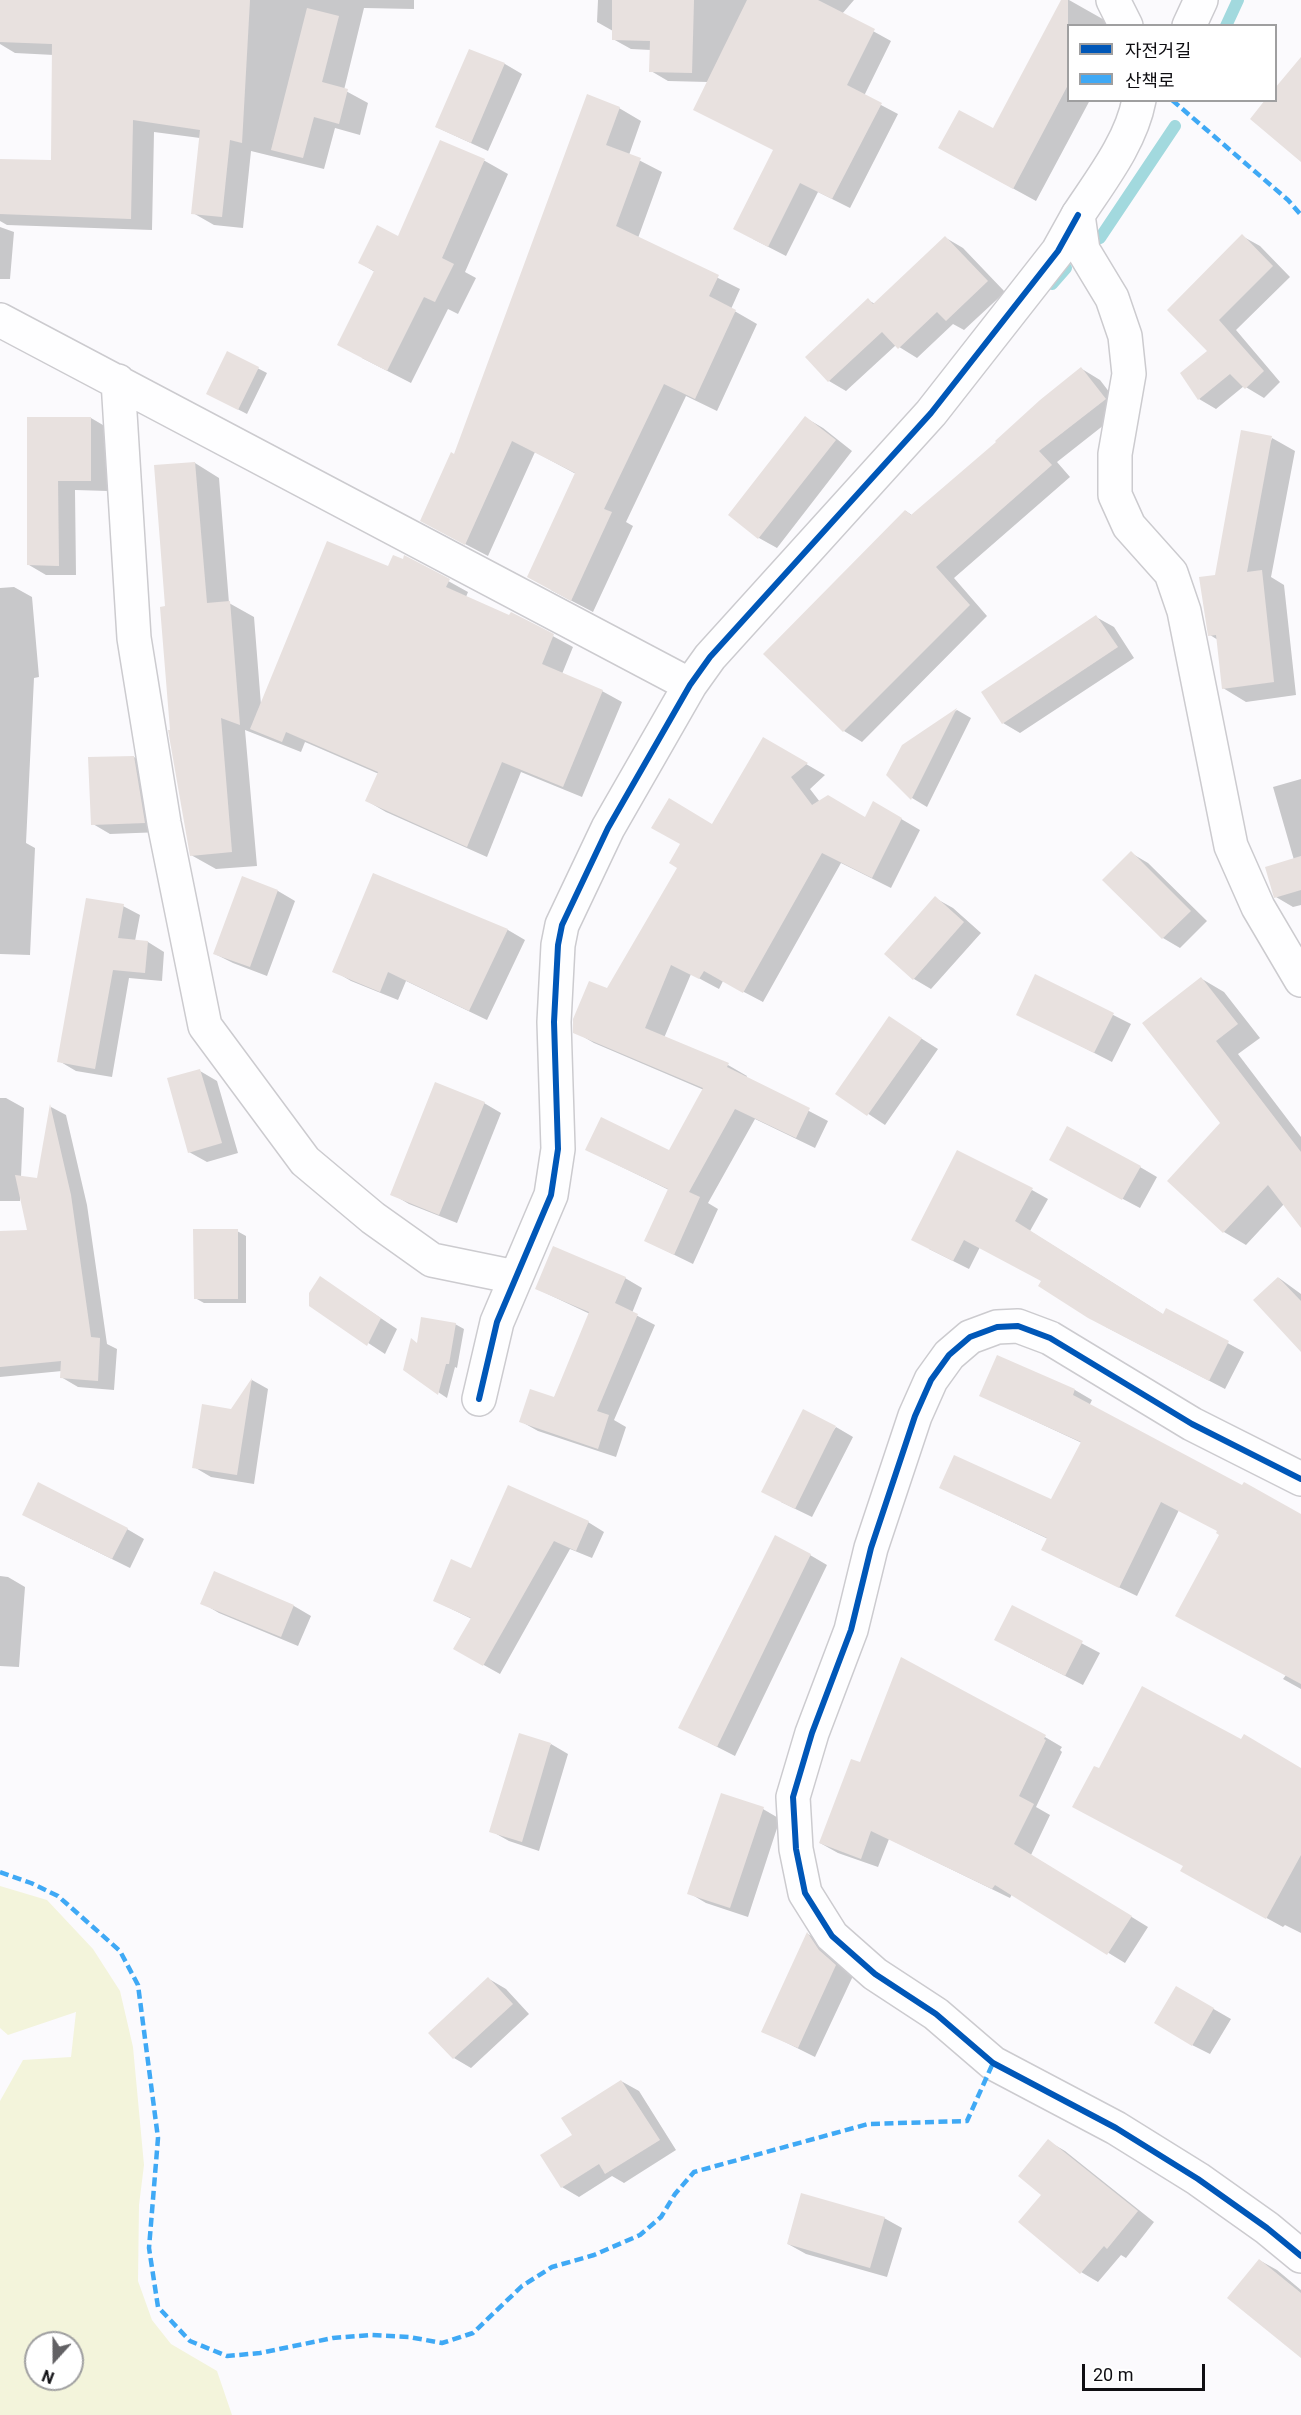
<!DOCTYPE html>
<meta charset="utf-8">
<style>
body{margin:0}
#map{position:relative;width:1301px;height:2415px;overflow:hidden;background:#fbfafd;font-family:Roboto,"Noto Sans KR",sans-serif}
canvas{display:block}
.legend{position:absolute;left:1067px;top:24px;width:210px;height:78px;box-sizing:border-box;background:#fff;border:2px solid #9f9fa0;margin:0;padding:8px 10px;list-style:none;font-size:18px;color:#0f0e12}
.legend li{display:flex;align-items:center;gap:12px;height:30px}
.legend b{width:30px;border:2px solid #9f9fa0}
.north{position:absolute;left:24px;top:2331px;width:60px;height:60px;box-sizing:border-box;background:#fff;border:2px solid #9f9fa0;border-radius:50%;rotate:201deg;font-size:16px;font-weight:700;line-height:24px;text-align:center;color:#0f0e12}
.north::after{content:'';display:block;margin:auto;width:21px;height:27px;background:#626164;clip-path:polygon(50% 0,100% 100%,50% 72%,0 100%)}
.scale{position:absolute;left:1082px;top:2364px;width:123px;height:27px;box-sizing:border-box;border:3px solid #0f0e12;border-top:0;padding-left:8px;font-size:18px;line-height:21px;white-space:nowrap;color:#0f0e12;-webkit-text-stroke:4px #fff;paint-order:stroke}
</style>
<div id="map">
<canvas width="1301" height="2415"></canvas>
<ul class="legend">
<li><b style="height:8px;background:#0057b8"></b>자전거길</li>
<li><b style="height:8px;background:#3fa9f5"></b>산책로</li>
</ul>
<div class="north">N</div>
<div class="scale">20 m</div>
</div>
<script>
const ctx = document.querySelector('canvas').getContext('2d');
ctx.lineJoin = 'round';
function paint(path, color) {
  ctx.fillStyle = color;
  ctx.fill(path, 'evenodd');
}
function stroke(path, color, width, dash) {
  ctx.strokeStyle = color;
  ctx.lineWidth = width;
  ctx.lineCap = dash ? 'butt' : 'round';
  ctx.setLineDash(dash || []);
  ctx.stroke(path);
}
paint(new Path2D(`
 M0 1886 47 1900 93 1949 120 1991 133 2047 144 2165 139 2205 138 2281 152 2320 171 2344 217 2371 232 2415H0V2101L23 2060 71 2057 76 2012 8 2035 0 2028ZM36 2343H72V2379H36Z`), '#f3f4db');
paint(new Path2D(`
 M0 0H414V9L364 8 344 90 368 103 360 135 335 128 324 169 251 151 243 228 214 225 193 213 200 138 154 132 152 230 7 225 0 221V160L53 162 54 55 15 53 0 44Z
 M598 0H854L842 14 891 41 864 96 898 114 850 208 818 192 786 256 753 239 775 151 708 82 668 81 651 71V50L631 49 613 39V31L597 22Z
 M1063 0H1069L1115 26H1068V100H1090L1036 201 963 161 993 130Z
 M470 51 505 64 522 74 488 151 436 127Z
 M619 108 641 121 629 155 662 172 638 238 740 289 731 309 757 324 717 411 686 396 626 522 633 526 593 612 551 590 576 474 535 452 488 556 444 533 455 456Z
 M441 142 485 161 508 174 465 272 476 278 458 314 448 309 411 383 362 358 375 272 360 263 399 238Z
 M0 227 14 232 10 279H0Z
 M1242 236 1260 246 1290 277 1236 330 1280 382 1264 398 1244 386 1216 409 1199 399 1209 351Z
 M946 238 963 248 1005 292 964 330 953 324 917 358 896 345 846 391 829 381 807 357 868 300 875 304Z
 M228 353 267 373 247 414 216 398Z
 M1082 369 1100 380 1123 410 1057 462 1070 477 954 578 987 616 862 742 844 731 906 511 913 516Z
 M91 418 108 428V491L75 490 76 575H46L29 565V419Z
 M806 418 823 428 852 451 777 548 759 538 730 515Z
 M1272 438 1295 451 1271 577 1284 585 1296 695 1246 702 1223 688 1218 640 1210 635 1216 577Z
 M195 463 219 478 229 603 254 617 261 705 389 568 403 561 405 557 468 592 466 597 510 617 512 614 573 647 562 674 602 691 622 702 582 797 521 772 487 857 386 812 367 801 379 774 305 742 301 752 245 730 257 866 216 869 191 855 172 732 167 608Z
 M14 587 32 597 39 677 34 678 26 843 35 848 30 955 0 954V588Z
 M1096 617 1114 627 1134 658 1020 733 1003 723Z
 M957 710 971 718 927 807 912 798 888 775 903 746Z
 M763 739 825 775 810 789 820 802 866 819 874 803 920 830 891 888 841 863 763 1002 723 981 719 989 691 974 664 1038 728 1065 747 1076 746 1078 828 1121 815 1148 755 1119 708 1203 718 1209 693 1264 646 1241 669 1190 587 1150 670 1152 704 1090 594 1043 575 1032 608 990 712 825Z
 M134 757 151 767 162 832 110 834 93 824Z
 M1301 779V905L1293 907 1276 897 1294 860 1273 787Z
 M1131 853 1148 863 1207 921 1180 948 1163 938 1104 880Z
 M374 874 508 930 525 940 487 1020 406 981 398 1000 351 981 334 971Z
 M242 878 278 891 295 901 267 976 233 963 215 954Z
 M935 898 953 908 981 933 931 989 914 979 886 954Z
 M123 906 140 915 135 941 148 942 164 952 162 981 129 978 112 1077 76 1071 59 1061Z
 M1036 976 1131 1024 1112 1062 1018 1014Z
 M1202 979 1224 992 1260 1038 1238 1054 1301 1137V1225L1284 1204 1246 1245 1224 1232 1222 1124Z
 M889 1018 938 1049 885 1125 837 1093Z
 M200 1071 217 1081 238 1153 207 1162 189 1152Z
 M0 1098H6L24 1108 21 1177 39 1179 51 1107 66 1115 87 1205 107 1344 117 1349 114 1390 78 1387 61 1377 62 1371 0 1377V1315L41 1311 21 1184 20 1201H0Z
 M484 1103 501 1113 457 1223 409 1204 392 1194Z
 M1140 1167 1157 1177 1140 1208 1068 1170Z
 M1032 1190 1048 1199 1030 1231 1164 1315 1167 1310 1244 1352 1225 1389 1106 1327 1043 1281 980 1247 969 1269 929 1249Z
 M237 1231 246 1236V1303H204L195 1298Z
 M321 1278 397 1329 385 1354 310 1305Z
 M625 1278 642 1288 632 1313 655 1325 614 1420 626 1427 616 1457 538 1431 520 1421 554 1398 590 1314 537 1289Z
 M1279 1278 1301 1294V1349Z
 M455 1324 464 1329 457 1368 455 1367 447 1398 405 1370 418 1344Z
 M998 1357 1075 1390 1092 1400 1089 1406 1243 1487 1301 1515V1689L1283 1679 1286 1675 1219 1531 1179 1510 1137 1596 1060 1559 1048 1539 941 1488 1051 1501 1082 1443 981 1396Z
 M252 1380 268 1389 254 1484 211 1477 194 1467Z
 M836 1427 853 1437 812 1517 781 1502Z
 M588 1522 604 1532 592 1558 570 1549 500 1674 455 1649 472 1619 435 1601 472 1570Z
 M41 1524 127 1529 144 1539 130 1568Z
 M810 1555 827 1565 735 1756 680 1728Z
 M214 1573 294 1606 311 1616 298 1646 219 1613 202 1603Z
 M0 1576 8 1577 25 1587 19 1667 0 1666Z
 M1013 1607 1100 1653 1083 1685 1014 1650Z
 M1045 1737 1062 1747 1060 1750 1062 1752 1036 1807 1050 1815 1031 1855 1148 1927 1125 1963 1012 1894 1010 1898 889 1839 878 1867 838 1853 820 1843Z
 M1241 1741 1301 1769V1933L1285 1925 1283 1927 1199 1881 1099 1770Z
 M551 1744 568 1754 539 1851 509 1841 491 1831Z
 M763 1809 780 1819 748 1917 706 1903 689 1893Z
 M808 1934 825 1944 853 1976 815 2057 763 2031Z
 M489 1979 506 1989 529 2014 471 2068 454 2058Z
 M1177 1988 1231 2019 1210 2054 1192 2045Z
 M621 2081 639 2091 676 2150 624 2183 612 2176 579 2197 562 2187 574 2135Z
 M1048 2141 1065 2151 1154 2222 1126 2258 1121 2255 1098 2282 1081 2272 1043 2194Z
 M884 2218 902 2228 887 2277 806 2254 788 2244Z
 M1259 2260 1277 2270 1301 2290V2356Z`), '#0003');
stroke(new Path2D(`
 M1226 26 1238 0
 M1100 238 1175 126
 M1052 284 1066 268`), '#a2d9de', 12);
paint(new Path2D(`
 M0 0H250L242 143 230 140 222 217 191 214 200 130 133 120 131 219 0 214V159L51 160 52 44 0 42Z
 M612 0H694L692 73 649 72 650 41 612 40Z
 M747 0H818L875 29 847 85 882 103 832 199 800 183 768 247 733 229 773 150 693 110Z
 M1061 0H1068V85L1013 189 938 148 959 110 993 128Z
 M307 8 339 16 322 82 348 89 339 124 314 117 303 158 271 150Z
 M469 49 505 63 471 143 435 127Z
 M1301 57V162L1250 119 1265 100H1275V88Z
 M587 94 620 107 606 145 641 158 616 226 719 275 709 296 736 310 695 399 664 384 604 509 612 512 571 601 527 577 575 473 512 441 465 545 420 521 451 452 454 454Z
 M440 140 485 159 442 258 454 264 435 302 424 297 387 371 337 345 374 271 358 263 377 225 398 236Z
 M1242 234 1273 266 1219 320 1264 371 1245 389 1230 374 1198 400 1180 373 1207 351 1167 310Z
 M945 236 988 281 946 321 937 312 898 349 882 332 828 382 805 357 868 298 873 304Z
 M227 351 259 367 238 410 206 394Z
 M1081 367 1106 399 1039 451 1052 465 936 567 970 605 843 732 763 654 905 510 911 515 996 442 995 441 1040 400Z
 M805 416 836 440 758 539 728 515Z
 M27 417H91V481H58L59 566 27 565Z
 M1241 430 1272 436 1247 572 1262 570 1274 682 1222 689 1216 635 1208 636 1199 577 1215 575Z
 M195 462 207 603 230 601 240 725 221 718 232 852 190 856 168 730H170L160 607 165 606 154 465Z
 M327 541 388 566 393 555 403 559 404 555 450 579 446 587 509 615 511 612 554 634 542 664 603 690 563 787 502 762 467 847 365 801 378 772 286 732 282 742 250 729Z
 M1096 615 1118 647 1002 724 981 692Z
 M957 708 911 800 886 775 902 745Z
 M763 737 808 763 791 777 812 805 828 795 865 817 873 801 902 818 872 878 822 853 743 993 704 971 699 979 671 965 645 1028 729 1063 727 1067 810 1108 796 1138 735 1109 689 1192 700 1197 674 1255 644 1241 668 1189 585 1150 601 1117 669 1150 703 1088 573 1033V1019L589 981 607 988 677 868 669 863 680 844 651 828 669 798 712 824Z
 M134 756 145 823 91 825 88 757Z
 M1131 851 1191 911 1162 939 1102 880Z
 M1301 856V890L1274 898 1265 867Z
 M373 873 508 929 469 1011 388 972 380 992 332 972Z
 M242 876 278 890 250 967 213 954Z
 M935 896 964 922 913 980 884 954Z
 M86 898 124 904 118 938 148 941 145 973 113 970 95 1069 57 1062Z
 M1035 974 1114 1013 1094 1053 1016 1015Z
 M1201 977 1238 1024 1216 1041 1301 1152V1228L1268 1185 1223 1233 1167 1181 1220 1123 1142 1023Z
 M889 1016 922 1038 867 1116 835 1094Z
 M200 1069 222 1143 188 1153 167 1078Z
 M435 1082 485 1102 439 1215 390 1195Z
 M50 1104 71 1195 91 1337 100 1338 98 1381 60 1378 61 1361 0 1367V1231L27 1230 15 1175 37 1178Z
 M1067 1126 1141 1166 1122 1200 1049 1160Z
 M957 1150 1033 1188 1015 1221 1163 1314 1166 1308 1229 1341 1209 1381 1088 1318 1038 1286 1041 1281 964 1240 953 1261 911 1240Z
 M193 1229H238V1299H194Z
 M553 1246 626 1277 615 1303 638 1314 597 1411 609 1415 598 1449 519 1422 530 1389 554 1397 589 1312 535 1289Z
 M320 1276 381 1318 367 1346 309 1306V1293Z
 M1278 1277 1301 1301V1352L1253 1300Z
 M421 1317 456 1323 449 1364H446L438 1395 403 1370 411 1338 417 1343Z
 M997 1355 1075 1389 1073 1395 1242 1485 1244 1482 1301 1514V1684L1175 1616 1219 1535 1216 1533 1217 1531 1161 1502 1119 1588 1041 1550 1047 1538 939 1488 954 1455 1051 1499 1081 1442 979 1396Z
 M252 1378 237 1475 192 1468 202 1404 231 1409Z
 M803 1409 836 1426 795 1509 761 1492Z
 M38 1482 128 1528 112 1559 22 1515Z
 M508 1485 589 1521 576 1551 554 1541 483 1666 453 1649 471 1618 433 1601 451 1559 471 1568Z
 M775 1535 811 1554 717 1747 678 1728Z
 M214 1571 294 1605 281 1637 200 1604Z
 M1012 1605 1083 1641 1065 1676 994 1640Z
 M901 1657 1046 1735 1044 1739 1046 1740 1019 1796 1034 1804 1014 1844 1132 1916 1107 1955 995 1885 992 1889 871 1831 861 1859 819 1843 851 1759 860 1762Z
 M1142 1686 1241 1739 1244 1734 1301 1768V1855L1266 1919 1180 1871 1183 1866 1072 1807 1094 1766 1099 1768Z
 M519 1733 551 1743 522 1842 489 1832Z
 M721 1793 764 1807 730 1908 687 1894Z
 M807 1932 819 1950 836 1965 798 2048 761 2032Z
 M488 1977 513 2004 453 2059 428 2033Z
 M1176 1986 1214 2008 1192 2046 1154 2023Z
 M621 2080 660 2140 605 2174 599 2164 561 2188 540 2155 572 2135 561 2118Z
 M1048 2139 1138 2211 1107 2249 1104 2246 1080 2274 1018 2222 1041 2195 1018 2176Z
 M801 2193 885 2217 870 2268 787 2244Z
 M1259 2259 1301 2293V2358L1227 2298Z`), '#e8e1df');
const street = new Path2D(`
 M0 320 690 685
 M118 381 134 638 164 823 205 1026 305 1161 373 1218 432 1260 515 1277
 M479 1399 497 1322 551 1195 558 1149 554 1022 558 945 562 925 608 828 690 685 710 657 931 413 1058 251 1078 215
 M1301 1479 1192 1424 1050 1338 1018 1326 997 1327 970 1337 949 1355 931 1380 915 1416 871 1548 851 1630 812 1733 793 1797 796 1849 805 1893 832 1936 875 1974 936 2014 993 2063 1116 2128 1198 2179 1267 2228 1301 2256`);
const secondary = new Path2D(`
 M1113 0 1126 26
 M1189 26 1201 0
 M1139 100C1131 142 1101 180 1078 215L1083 250 1112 298 1125 336 1129 374 1115 454V495L1129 526 1171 573 1184 611 1231 846 1258 907 1301 980`);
stroke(street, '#cccbcf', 36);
stroke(secondary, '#cccbcf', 36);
stroke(street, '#fefeff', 33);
stroke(secondary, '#fefeff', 33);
stroke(new Path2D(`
 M1172 100 1288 200 1301 215
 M0 1872 31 1883 58 1896 120 1951 138 1985 158 2138 149 2248 158 2307 190 2341 227 2356 260 2353 333 2338 371 2335 409 2337 442 2343 473 2333 522 2286 552 2267 594 2255 640 2235 661 2217 675 2194 694 2172 868 2124 967 2121 993 2063`), '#3fa9f5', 4.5, [9, 4.5]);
stroke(new Path2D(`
 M479 1399 497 1322 551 1195 558 1149 554 1022 558 945 562 925 608 828 690 685 710 657 931 413 1058 251 1078 215
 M1301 1479 1192 1424 1050 1338 1018 1326 997 1327 970 1337 949 1355 931 1380 915 1416 871 1548 851 1630 812 1733 793 1797 796 1849 805 1893 832 1936 875 1974 936 2014 993 2063 1116 2128 1198 2179 1267 2228 1301 2256`), '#0057b8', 6);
</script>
